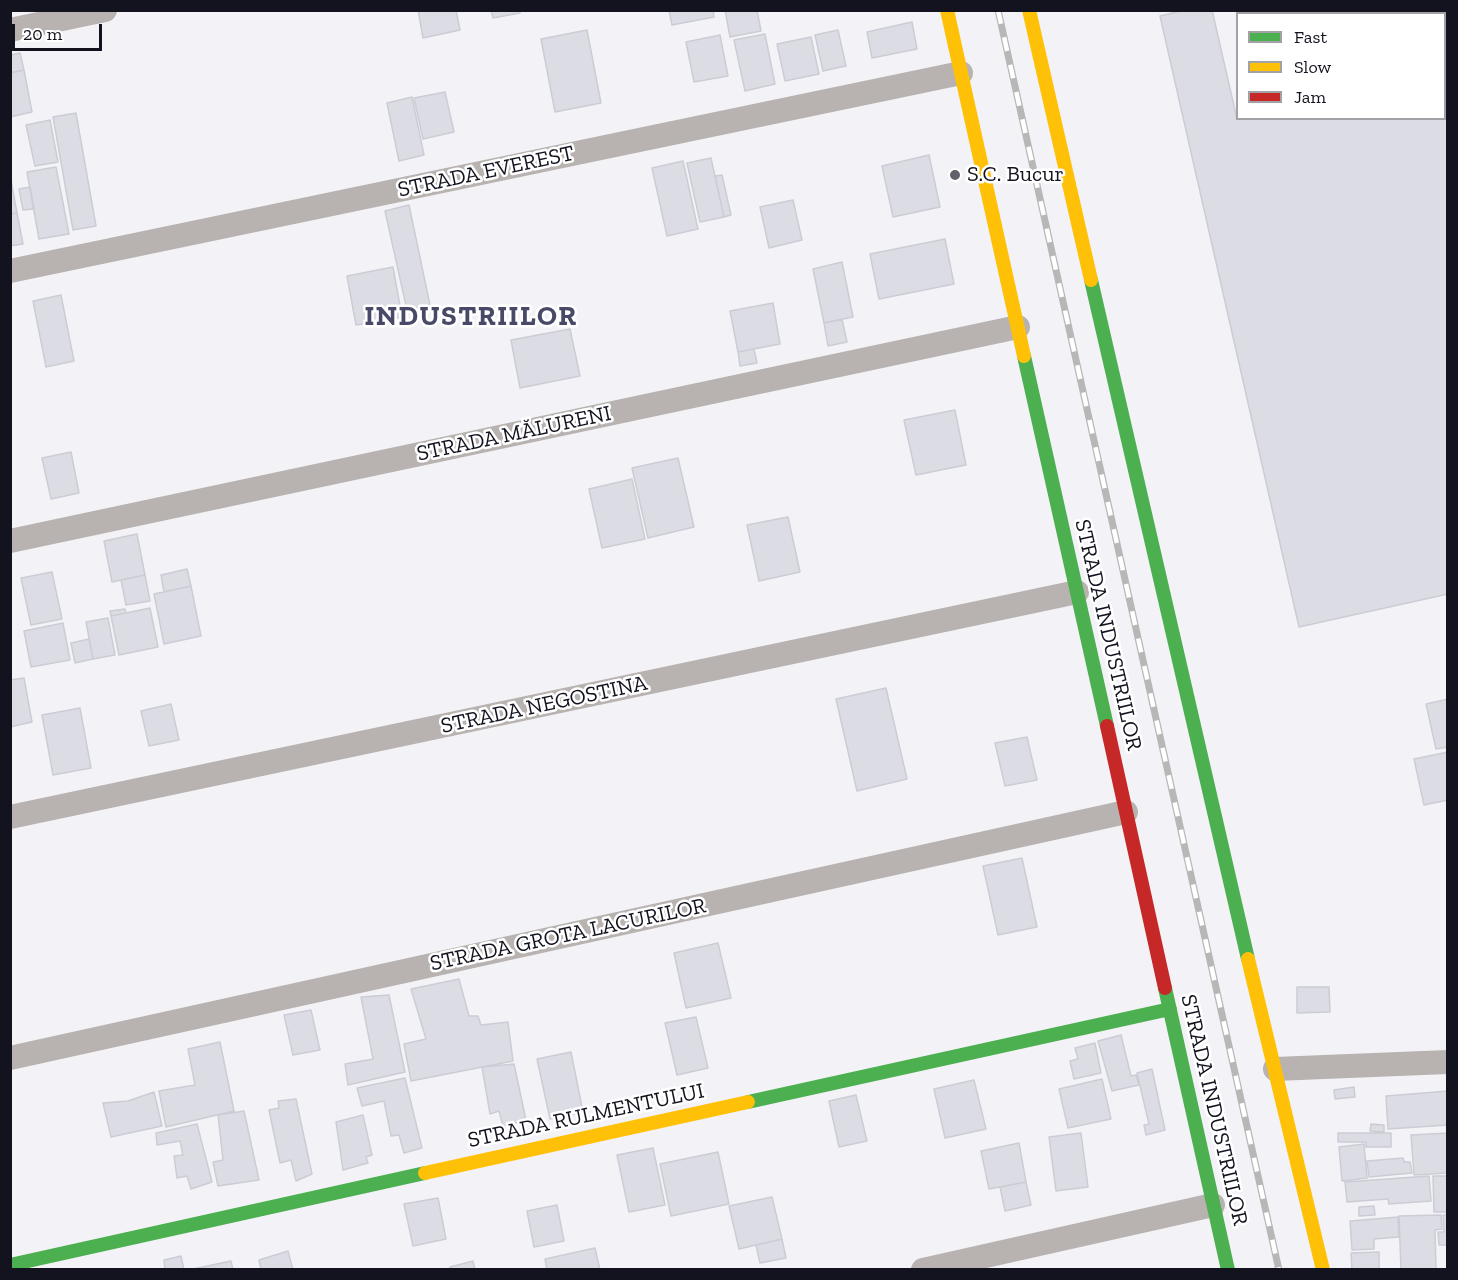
<!DOCTYPE html>
<meta charset="utf-8">
<style>
body{margin:0}
#map{position:relative;width:1458px;height:1280px;overflow:hidden;background:#f3f3f7;font-family:"Zilla Slab",serif}
canvas{display:block}
.frame{position:absolute;inset:0;border:12px solid #131320;pointer-events:none}
.legend{position:absolute;left:1236px;top:12px;width:210px;height:108px;box-sizing:border-box;background:#fff;border:2px solid #a1a1a6;margin:0;padding:8px 10px;list-style:none;font-size:18px;color:#131320}
.legend li{display:flex;align-items:center;gap:12px;height:30px}
.legend b{width:30px;border:2px solid #a1a1a6}
.scale{position:absolute;left:12px;top:24px;width:90px;height:27px;box-sizing:border-box;border:3px solid #131320;border-top:0;padding-left:8px;font-size:18px;line-height:21px;white-space:nowrap;color:#131320;-webkit-text-stroke:4px #fff;paint-order:stroke}
</style>
<div id="map">
<canvas width="1458" height="1280"></canvas>
<div class="frame"></div>
<ul class="legend">
<li><b style="height:8px;background:#4caf50"></b>Fast</li>
<li><b style="height:8px;background:#ffc107"></b>Slow</li>
<li><b style="height:8px;background:#c62828"></b>Jam</li>
</ul>
<div class="scale">20 m</div>
</div>
<script>
const ctx = document.querySelector('canvas').getContext('2d');
ctx.lineJoin = 'round';
function paint(path, color) {
  ctx.fillStyle = color;
  ctx.fill(path, 'evenodd');
}
function stroke(path, color, width, dash) {
  ctx.strokeStyle = color;
  ctx.lineWidth = width;
  ctx.lineCap = dash ? 'butt' : 'round';
  ctx.setLineDash(dash || []);
  ctx.stroke(path);
}
function label(font, color, halo, rows, align = 'center') {
  ctx.font = font + ' "Zilla Slab",serif';
  ctx.lineWidth = 5;
  ctx.setLineDash([]);
  ctx.textBaseline = 'middle';
  ctx.strokeStyle = halo;
  ctx.fillStyle = color;
  for (const [text, x, y, turn = 0] of rows) {
    ctx.save();
    ctx.translate(x, y);
    ctx.rotate((+turn || 0) * Math.PI / 180);
    ctx.textAlign = isNaN(turn) ? turn : align;
    if (halo) ctx.strokeText(text, 0, 0);
    ctx.fillText(text, 0, 0);
    ctx.restore();
  }
}
const building = new Path2D(`
 M418 10H456L460 30 423 38Z
 M491 10H520V13L493 18Z
 M669 10H713L714 17 672 25Z
 M725 10H757L761 31 730 37Z
 M1185 10H1212L1237 119 1444 118V14H1371L1384 10H1448V594L1299 627 1160 16Z
 M1242 10H1282V14H1242Z
 M912 22 917 49 872 58 867 32Z
 M587 30 601 103 555 112 541 39Z
 M838 30 846 66 823 71 815 35Z
 M765 34 775 84 745 91 734 40Z
 M720 35 728 76 694 82 686 42Z
 M811 37 819 74 785 81 777 44Z
 M20 53 24 70 10 73V55Z
 M24 70 32 112 10 117V73Z
 M445 92 454 132 423 139 414 98Z
 M412 97 424 155 399 161 387 103Z
 M76 113 96 226 73 230 53 117Z
 M50 120 58 162 35 166 26 125Z
 M929 155 940 207 893 217 882 166Z
 M711 158 724 217 700 222 687 163Z
 M683 161 698 229 667 236 652 168Z
 M56 167 69 234 39 239 27 172Z
 M10 175 17 213 10 214Z
 M722 175 731 215 724 217 715 176Z
 M30 187 34 209 23 210 19 189Z
 M793 200 802 240 769 248 760 207Z
 M409 205 430 305 407 310 385 211Z
 M17 213 23 244 10 246V214Z
 M945 239 954 284 879 299 870 254Z
 M842 262 853 317 824 323 813 269Z
 M393 267 402 317 356 325 347 276Z
 M61 295 74 361 46 367 33 301Z
 M773 303 780 344 738 352 730 311Z
 M842 319 847 342 828 346 824 323Z
 M570 329 580 376 520 388 511 340Z
 M754 349 757 363 740 366 738 352Z
 M955 410 966 465 916 475 904 420Z
 M71 452 79 493 51 499 42 458Z
 M678 458 694 527 648 538 632 468Z
 M632 479 645 539 602 548 589 489Z
 M788 517 800 572 759 581 747 525Z
 M137 534 145 575 112 582 104 541Z
 M187 569 191 586 164 592 161 575Z
 M52 572 62 619 31 625 21 578Z
 M145 575 150 601 126 605 121 580Z
 M191 586 201 636 164 644 154 594Z
 M150 608 158 647 119 655 111 616Z
 M125 609 126 613 111 616 110 611Z
 M108 618 115 655 93 659 86 622Z
 M63 623 70 660 31 667 24 631Z
 M89 639 93 659 75 663 71 643Z
 M24 678 32 722 10 727V680Z
 M886 688 907 779 857 791 836 699Z
 M1448 699V747L1436 749 1426 704Z
 M171 704 179 740 149 746 141 711Z
 M80 708 91 768 53 775 42 715Z
 M1027 737 1037 780 1005 786 995 743Z
 M1448 752V800L1424 805 1414 759Z
 M1022 858 1037 927 998 935 983 866Z
 M718 943 731 998 686 1008 674 953Z
 M459 979 469 1016H478L481 1025 508 1022 513 1061 411 1081 404 1044 426 1039 411 989Z
 M1297 987H1329L1330 1012 1297 1013Z
 M389 995 405 1072 348 1085 345 1064 373 1059 361 997Z
 M311 1010 320 1050 293 1055 284 1015Z
 M696 1017 708 1068 677 1075 665 1023Z
 M1121 1035 1131 1076 1136 1075 1139 1085 1112 1091 1098 1041Z
 M220 1042 234 1111 166 1127 159 1091 195 1085 188 1049Z
 M1095 1043 1101 1073 1074 1079 1070 1061 1078 1059 1075 1048Z
 M571 1052 583 1112 550 1119 537 1059Z
 M514 1064 526 1120 503 1126 499 1111 490 1114 482 1067Z
 M1152 1069 1165 1130 1146 1135 1144 1125 1149 1124 1137 1073Z
 M405 1078 422 1148 404 1153 399 1135 391 1136 384 1101 362 1106 357 1088Z
 M1102 1079 1111 1119 1068 1128 1059 1089Z
 M974 1080 986 1129 945 1138 934 1089Z
 M1354 1087 1355 1097 1335 1099 1334 1090Z
 M1448 1091V1125L1388 1129 1386 1096Z
 M154 1092 162 1126 111 1137 103 1103 128 1101Z
 M856 1095 867 1141 839 1147 829 1101Z
 M296 1099 312 1174 296 1181 291 1160 280 1163 269 1110 279 1108 278 1101Z
 M244 1111 259 1180 218 1186 213 1162 223 1160 218 1115Z
 M363 1115 372 1155 366 1157 368 1163 343 1170 336 1122Z
 M197 1124 212 1182 191 1189 187 1176 177 1178 174 1156 183 1155 180 1141 157 1145 156 1133Z
 M1371 1124 1384 1125V1132L1370 1131Z
 M1081 1133 1088 1187 1056 1191 1049 1137Z
 M1338 1133H1391V1147H1366V1142H1338Z
 M1448 1133V1173L1414 1175 1411 1135Z
 M1019 1143 1026 1182 989 1189 981 1151Z
 M1364 1144 1367 1178 1342 1181 1339 1147Z
 M653 1148 665 1205 629 1212 617 1155Z
 M718 1152 729 1204 671 1216 660 1164Z
 M1403 1158 1404 1162H1410L1412 1173 1369 1177 1367 1161Z
 M1429 1176 1431 1201 1389 1204 1388 1199 1347 1202 1345 1182Z
 M1433 1176H1448V1212H1434Z
 M1026 1182 1031 1205 1005 1211 1000 1187Z
 M772 1197 782 1239 739 1249 729 1206Z
 M438 1198 446 1239 413 1246 404 1204Z
 M557 1205 564 1241 534 1247 527 1211Z
 M1374 1206 1375 1215 1359 1216V1207Z
 M1441 1215 1442 1229 1435 1230 1436 1269 1401 1270 1399 1216Z
 M1443 1215H1448V1245H1439L1438 1232H1444Z
 M1398 1217 1399 1237 1374 1239V1249L1352 1250 1350 1221Z
 M782 1239 786 1258 760 1263 756 1245Z
 M595 1248 600 1270H547L545 1259Z
 M288 1251 293 1270H261L259 1260Z
 M1379 1252V1269L1352 1270 1351 1253Z
 M181 1256 184 1270H165L164 1260Z
 M231 1261 233 1270 193 1269Z
 M473 1261 475 1270H450V1267Z`);
paint(building, '#dbdce4');
stroke(building, '#ccccd5', 1.5);
stroke(new Path2D(`
 M10 30 105 10
 M10 271 961 73
 M10 541 1018 327
 M10 817 1077 592
 M10 1058 1126 812
 M1275 1069 1448 1062
 M923 1270 1213 1205`), '#b8b3b0', 24);
stroke(new Path2D(`
 M1091 280 1248 959
 M1024 356 1107 726
 M1165 988 1228 1270
 M748 1102 1170 1009
 M10 1265 425 1173`), '#4caf50', 14);
stroke(new Path2D(`
 M947 10 1024 356
 M1029 10 1091 280
 M1248 959 1323 1270
 M425 1173 748 1102`), '#ffc107', 14);
stroke(new Path2D(`
 M1107 726 1165 988`), '#c62828', 14);
const rail = new Path2D(`
 M998 10 1279 1270`);
stroke(rail, '#b8b7b7', 7);
stroke(rail, '#fff', 4.5, [14]);
for (const [x, y, r, color] of [
 [955,175,6,"#61616b"]
]) {
  const dot = new Path2D();
  dot.arc(x, y, r, 0, 2 * Math.PI);
  ctx.fillStyle = color;
  ctx.fill(dot);
  stroke(dot, '#fff', 2);
}
label('22px', '#131320', '#fff', [
 ["STRADA EVEREST",486,172,-12],
 ["STRADA MĂLURENI",514,434,-12],
 ["STRADA INDUSTRIILOR",1108,635,77],
 ["STRADA NEGOSTINA",544,705,-12],
 ["STRADA GROTA LACURILOR",568,935,-12],
 ["STRADA INDUSTRIILOR",1214,1110,77],
 ["STRADA RULMENTULUI",586,1116,-12]
]);
label('22px', '#131320', '#fff', [
 ["S.C. Bucur",967,175]
], 'left');
ctx.letterSpacing = '1.5px';
label('bold 28px', '#474967', '#fff', [
 ["INDUSTRIILOR",471,317]
]);
ctx.letterSpacing = '0px';
</script>
